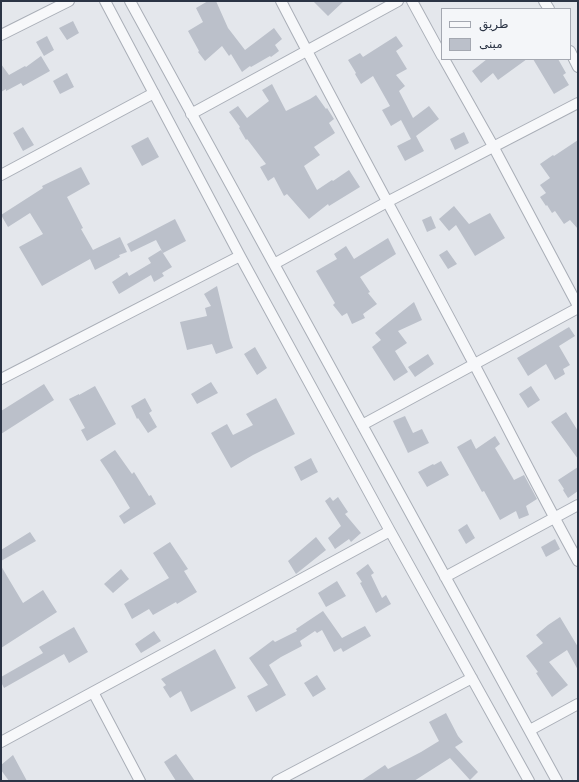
<!DOCTYPE html>
<meta charset="utf-8">
<style>
body{margin:0}
#map{position:relative;width:579px;height:782px;overflow:hidden;background:#e4e7ec;font-family:"DejaVu Sans","Noto Naskh Arabic",sans-serif}
canvas{display:block}
.frame{position:absolute;inset:0;border:2px solid #2b3445;pointer-events:none}
.legend{position:absolute;left:441px;top:8px;width:130px;height:52px;box-sizing:border-box;background:#f4f6f9;border:1px solid #a4a8b1;margin:0;padding:5px 7px;list-style:none;font-size:12px;color:#2b3445}
.legend li{display:flex;align-items:center;gap:8px;height:20px}
.legend b{width:20px;border:1px solid #a4a8b1}
</style>
<div id="map">
<canvas width="579" height="782"></canvas>
<div class="frame"></div>
<ul class="legend">
<li><b style="height:5px;background:#f7f8fa"></b>طريق</li>
<li><b style="height:11px;background:#bbc0ca"></b>مبنى</li>
</ul>
</div>
<script>
const ctx = document.querySelector('canvas').getContext('2d');
ctx.lineJoin = 'round';
function paint(path, color) {
  ctx.fillStyle = color;
  ctx.fill(path, 'evenodd');
}
function stroke(path, color, width, dash) {
  ctx.strokeStyle = color;
  ctx.lineWidth = width;
  ctx.lineCap = dash ? 'butt' : 'round';
  ctx.setLineDash(dash || []);
  ctx.stroke(path);
}
paint(new Path2D(`
 M208 1H216L228 28 245 50 274 28 282 39 275 45 279 51 271 57 270 56 251 67 250 66 242 72 231 54 229 56 222 46 205 61 198 52 199 51 188 31 203 22 196 8Z
 M313 1H344L328 16Z
 M73 21 79 33 67 40 59 28Z
 M47 36 54 50 44 56 36 42Z
 M396 36 403 46 396 51 407 69 396 75 405 86 399 91 413 118 429 106 439 119 416 136 424 151 405 161 397 146 411 139 401 120 391 126 382 110 390 106 373 76 361 84 355 74 356 73 348 60 360 53 363 57Z
 M41 56 50 71 23 86 21 83 6 91V89L1 92V64L9 75 25 66 26 67Z
 M487 59H527L498 80 493 73 481 83 472 71Z
 M533 59H558L566 73 563 75 569 85 554 94Z
 M67 73 74 87 60 94 53 81Z
 M272 84 286 111 310 99 316 95 326 109 327 108 334 119 329 123 335 133 314 147 320 155 304 166 317 190 332 180 333 181 349 170 360 187 329 206 328 204 309 219 287 194 284 196 274 177 268 181 260 167 266 164 247 139 246 140 239 128 240 127 229 112 238 106 247 118 269 101 262 90Z
 M23 127 34 145 23 151 13 133Z
 M464 132 469 143 455 150 450 139Z
 M148 137 159 157 142 166 131 146Z
 M578 140V229L570 220 564 224 555 211 552 213 547 205 546 206 540 197 546 193 540 185 550 178 540 164 553 155 554 156Z
 M81 167 90 184 67 197 83 228 81 229 93 250 120 237 127 252 119 255 120 257 95 270 90 259 42 286 19 247 43 234 30 213 8 227 1 215 43 188 42 186Z
 M454 206 469 224 490 213 505 238 475 256 456 225 449 231 439 219Z
 M431 216 436 228 427 232 422 220Z
 M175 219 186 241 163 253 156 240 131 252 127 244Z
 M388 238 396 254 360 277 370 292 368 293 377 304 363 314 365 318 352 324 347 313 342 316 333 305 335 303 316 271 337 259 334 254 346 246 354 259Z
 M161 250 172 267 162 273 164 276 154 282 151 275 119 294 112 282 127 272 129 276 151 263 148 258Z
 M447 250 457 264 448 269 439 255Z
 M217 286 230 340 233 348 216 354 212 344 187 350 180 322 207 316 205 308 211 306 204 294Z
 M414 302 422 320 398 331 407 343 395 351 408 372 394 381 372 347 381 340 375 333Z
 M569 327 575 336 559 346 570 365 563 369 565 374 555 380 546 364 528 376 517 358Z
 M255 347 267 368 257 375 244 354Z
 M428 354 434 364 415 377 408 367Z
 M211 382 218 393 197 404 191 394Z
 M44 384 54 400 1 434V411Z
 M95 386 116 424 87 441 81 430 85 428 69 399 79 394V395Z
 M531 386 540 400 528 408 519 394Z
 M145 398 152 411 149 413 157 427 148 433 138 418 137 419 131 406Z
 M276 398 295 434 253 455 231 468 211 433 227 424 233 435 253 425 246 414Z
 M566 412 578 431V459L551 422Z
 M405 416 413 433 422 429 429 443 408 453 393 421Z
 M495 436 500 444 495 448 514 480 524 475 537 499 526 506 529 515 519 519 516 511 500 520 484 491 482 492 457 447 471 439 476 449Z
 M115 450 132 474 134 472 149 496 151 495 156 504 124 524 119 516 130 508 110 475 100 460Z
 M311 458 318 472 301 481 294 467Z
 M441 461 449 475 427 487 418 472 433 464 434 465Z
 M578 467V491L568 498 563 490 564 489 558 480Z
 M330 497 333 501 338 497 348 512 345 514 361 533 351 542 349 539 335 549 328 538 341 526 325 501Z
 M467 524 475 538 466 544 458 530Z
 M30 532 36 541 1 561V550Z
 M316 537 326 550 296 574 288 561Z
 M555 539 560 549 546 557 541 547Z
 M170 542 188 569 184 571 197 592 177 604 176 602 153 615 149 609 132 619 124 604 169 578 153 553Z
 M368 564 374 573 371 575 382 598 386 595 391 604 376 613 360 583 362 582 356 573Z
 M1 566 23 603 43 590 57 612 1 648Z
 M121 569 129 579 113 593 104 584Z
 M337 581 346 596 326 607 318 593Z
 M323 611 342 638 365 626 371 636 343 652 341 648 334 652 322 630 317 633 315 631 300 641 302 646 281 657 269 665 286 695 256 712 247 696 268 685 249 658 273 640 275 642 297 631 296 629Z
 M560 617 578 647V670L567 650 549 662 568 685 552 697 536 673 538 672 526 656 543 643 536 635 548 625Z
 M74 627 88 652 69 663 64 654 4 688 1 682V677L43 653 39 647Z
 M154 631 161 641 141 653 135 644Z
 M215 649 236 688 191 712 181 691 170 698 163 687 166 685 161 679Z
 M317 675 326 689 313 697 304 683Z
 M446 713 458 736 463 742 455 747 478 772 470 780 450 758 414 781H361L385 765 388 769 421 752 439 741 429 722Z
 M176 754 195 781H176L164 762Z
 M13 755 27 781H9L1 770V765Z`), '#bbc0ca');
const minor = new Path2D(`
 M105 1 240 256 390 531 529 781
 M130 1 557 781
 M281 1C344 123 410 243 474 364 509 430 542 496 578 561
 M412 1 442 56
 M544 1 549 9
 M1 35 69 1
 M570 51 578 67
 M444 59 493 146 578 306
 M191 114 398 1
 M1 175 154 93
 M274 264 387 202 578 103
 M1 379 240 256
 M362 425 578 308
 M445 577 578 505
 M93 692 140 781
 M530 730 578 704
 M1 742 390 531
 M277 781 472 678`);
stroke(minor, '#a9aeb7', 12);
stroke(minor, '#f7f8fa', 10);
</script>
